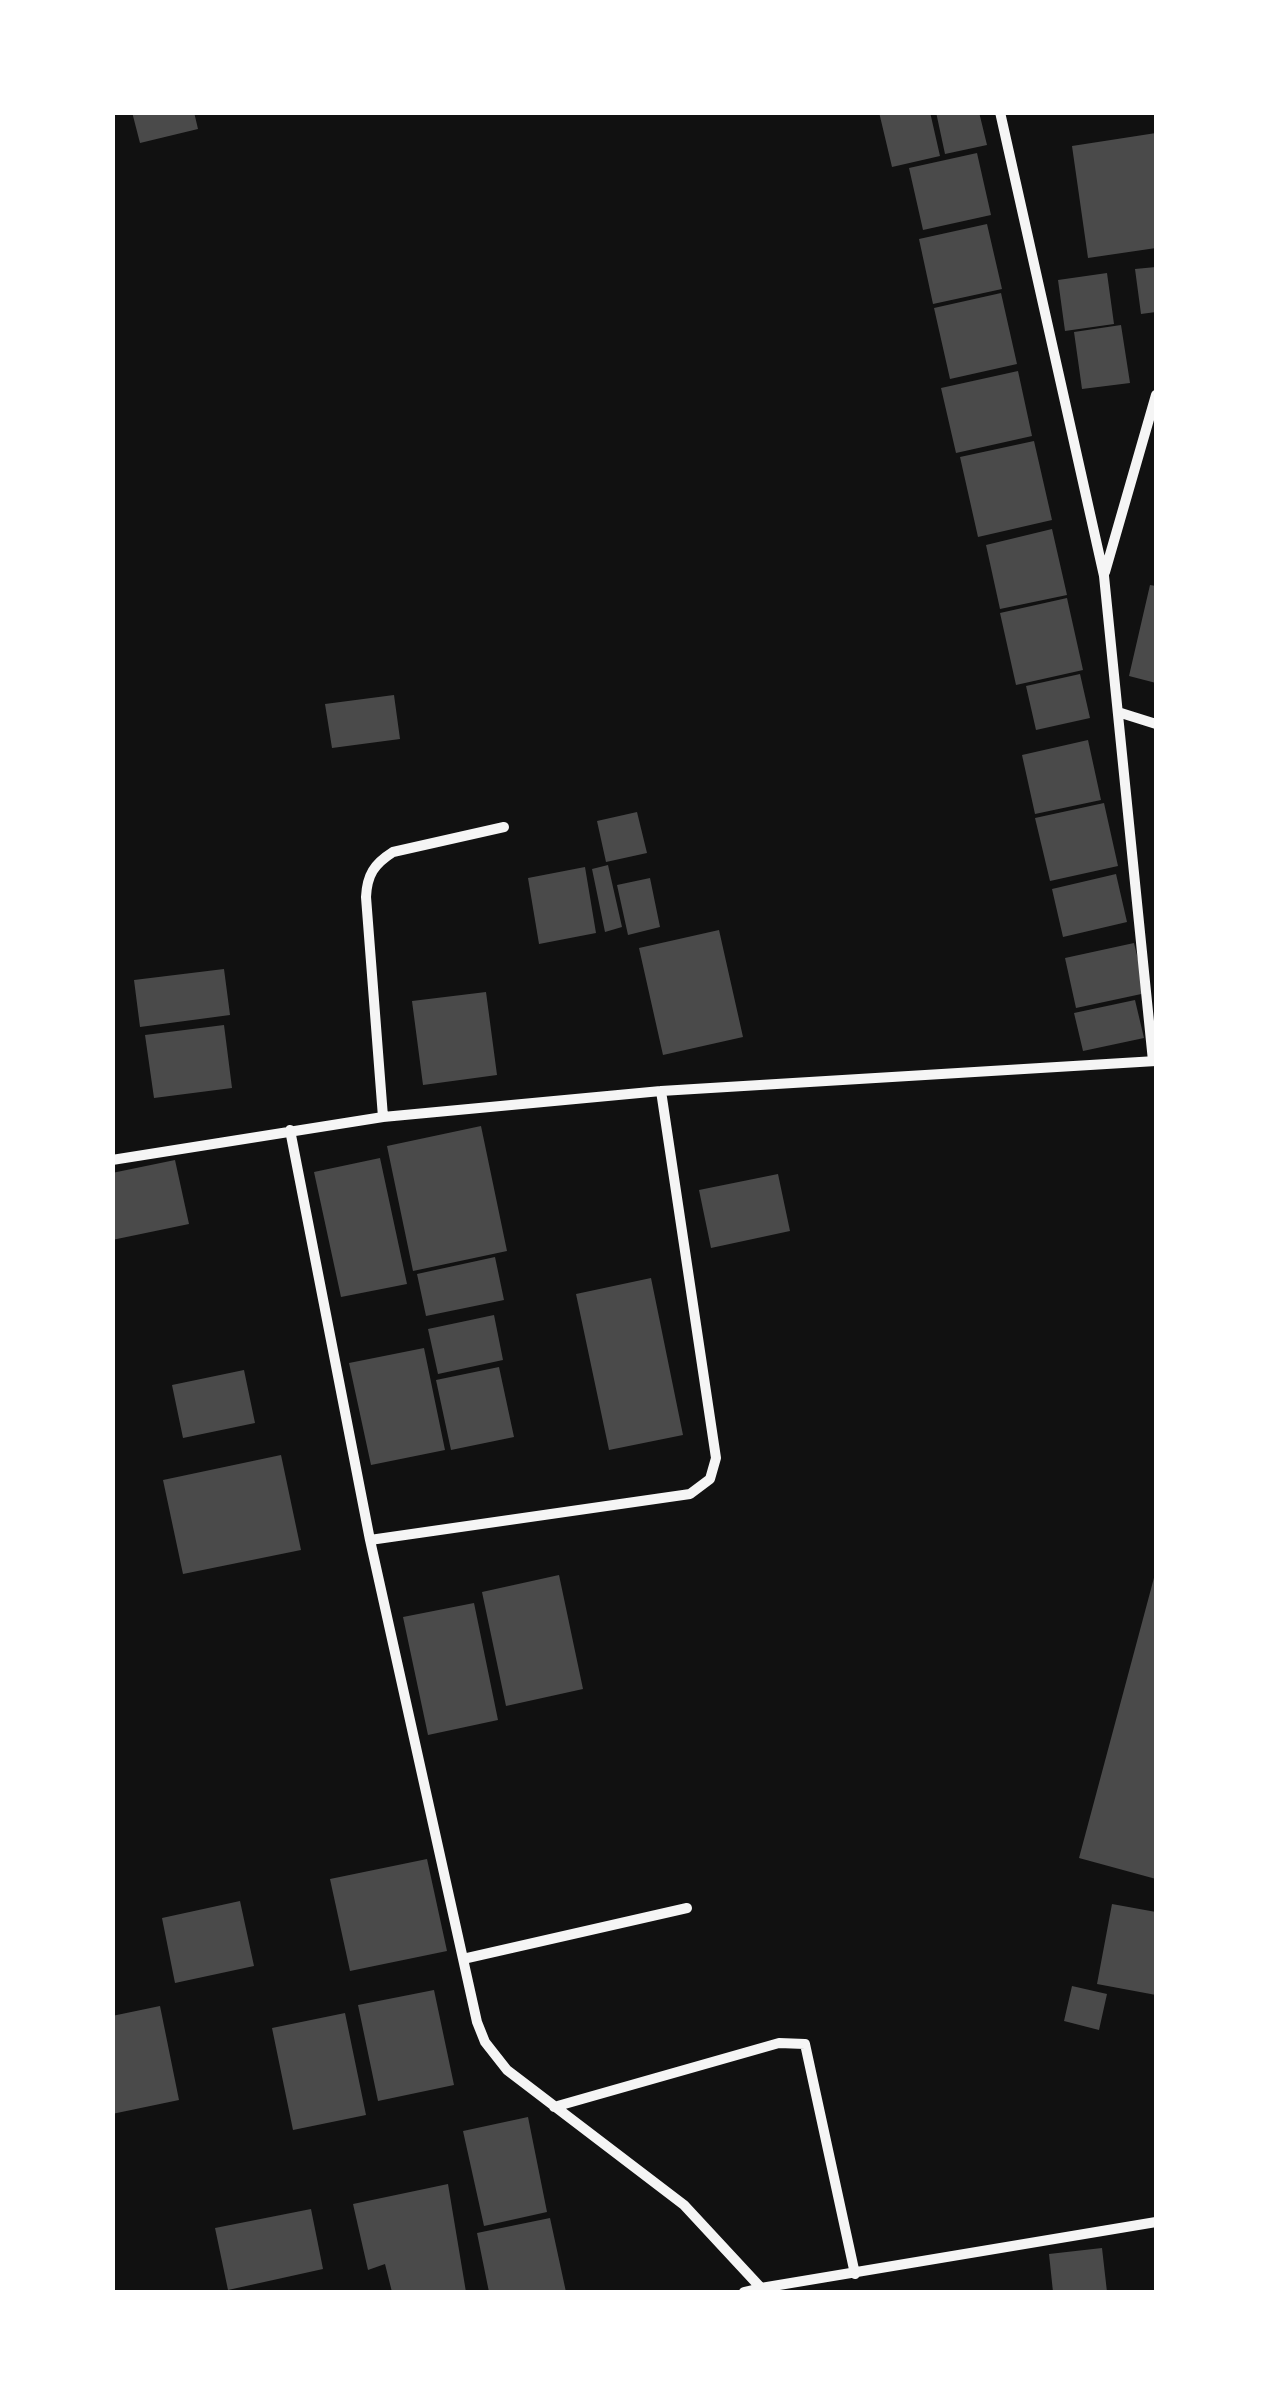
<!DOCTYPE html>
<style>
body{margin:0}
#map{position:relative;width:1269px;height:2405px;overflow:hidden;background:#111;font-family:Cabin,sans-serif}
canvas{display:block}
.frame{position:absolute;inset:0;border:115px solid #fff;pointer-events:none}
</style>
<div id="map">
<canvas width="1269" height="2405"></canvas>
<div class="frame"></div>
</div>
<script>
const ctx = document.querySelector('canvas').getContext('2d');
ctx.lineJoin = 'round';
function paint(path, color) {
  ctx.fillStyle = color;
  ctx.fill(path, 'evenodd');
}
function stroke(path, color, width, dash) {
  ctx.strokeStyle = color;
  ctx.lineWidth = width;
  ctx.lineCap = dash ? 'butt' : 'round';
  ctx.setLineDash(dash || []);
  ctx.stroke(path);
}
paint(new Path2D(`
 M132 112H194L198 129 140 143Z
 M879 112H930L940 156 892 167Z
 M936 112H979L987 145 945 154Z
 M1156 133V248L1088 258 1072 146Z
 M977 153 991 215 923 230 909 168Z
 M987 224 1002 289 933 304 919 239Z
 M1156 267V312L1141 314 1135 269Z
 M1107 273 1114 324 1065 331 1058 280Z
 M1001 293 1017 364 950 379 934 308Z
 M1121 325 1130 383 1082 389 1074 332Z
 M1018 371 1032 436 956 453 941 388Z
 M1034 441 1052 520 978 537 960 457Z
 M1052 529 1067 595 1000 609 986 545Z
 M1150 585 1156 586V683L1129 676Z
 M1067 598 1083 670 1016 685 1000 613Z
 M1080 674 1090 718 1036 730 1026 686Z
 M394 695 400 739 332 748 325 704Z
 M1088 740 1101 800 1035 814 1022 755Z
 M1104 803 1118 866 1050 881 1035 818Z
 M637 812 647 853 606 862 597 821Z
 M608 865 622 927 605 932 592 869Z
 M585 867 596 933 539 944 528 878Z
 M1116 874 1127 922 1063 937 1052 889Z
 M650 878 660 927 628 935 617 885Z
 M719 930 743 1037 663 1055 639 948Z
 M1134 943 1146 993 1076 1008 1065 958Z
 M224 969 230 1015 140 1027 134 980Z
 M486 992 497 1075 423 1085 412 1001Z
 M1135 1000 1144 1038 1083 1051 1074 1013Z
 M224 1025 232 1088 154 1098 145 1035Z
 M481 1126 507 1251 413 1271 387 1146Z
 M380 1158 407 1284 341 1297 314 1172Z
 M175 1160 189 1224 112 1240V1173Z
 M778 1174 790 1231 711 1248 699 1190Z
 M495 1257 504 1300 426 1316 417 1274Z
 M651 1278 683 1435 609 1450 576 1294Z
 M494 1315 503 1360 438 1374 428 1329Z
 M424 1348 445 1450 371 1465 349 1363Z
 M499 1367 514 1437 451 1450 436 1380Z
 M244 1370 255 1423 183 1438 172 1385Z
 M281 1455 301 1550 183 1574 163 1480Z
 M1155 1574H1156V1879L1079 1858Z
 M559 1575 583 1689 506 1706 482 1592Z
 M474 1603 498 1720 428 1735 403 1617Z
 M427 1859 447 1951 350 1971 330 1879Z
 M240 1901 254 1966 175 1983 162 1918Z
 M1112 1904 1156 1912V1995L1097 1984Z
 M1072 1986 1107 1994 1099 2030 1064 2021Z
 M434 1990 454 2085 378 2101 358 2005Z
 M160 2006 179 2100 112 2114V2016Z
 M345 2013 366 2115 293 2130 272 2028Z
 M528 2117 547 2212 484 2226 463 2131Z
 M448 2184 466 2292H392L385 2264 368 2270 353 2204Z
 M311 2209 323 2269 228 2290 215 2228Z
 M550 2218 566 2292H489L477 2233Z
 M1102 2248 1107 2292H1053L1049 2254Z`), '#4a4a4a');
stroke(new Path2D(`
 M1000 112 1104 576 1153 1061
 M1105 572 1156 395
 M1121 713 1156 724
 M383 1117 366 897C367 875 374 864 393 852L504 827
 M290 1130 370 1540 690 1494 710 1479 716 1458 661 1091
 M112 1160 383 1117 661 1091 1156 1061
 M370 1540 477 2022 485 2042 507 2070 684 2205 761 2288 1156 2222
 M463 1959 687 1908
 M554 2107 779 2043 805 2044 855 2274
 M744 2292 761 2288`), '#f5f5f5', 10);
</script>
